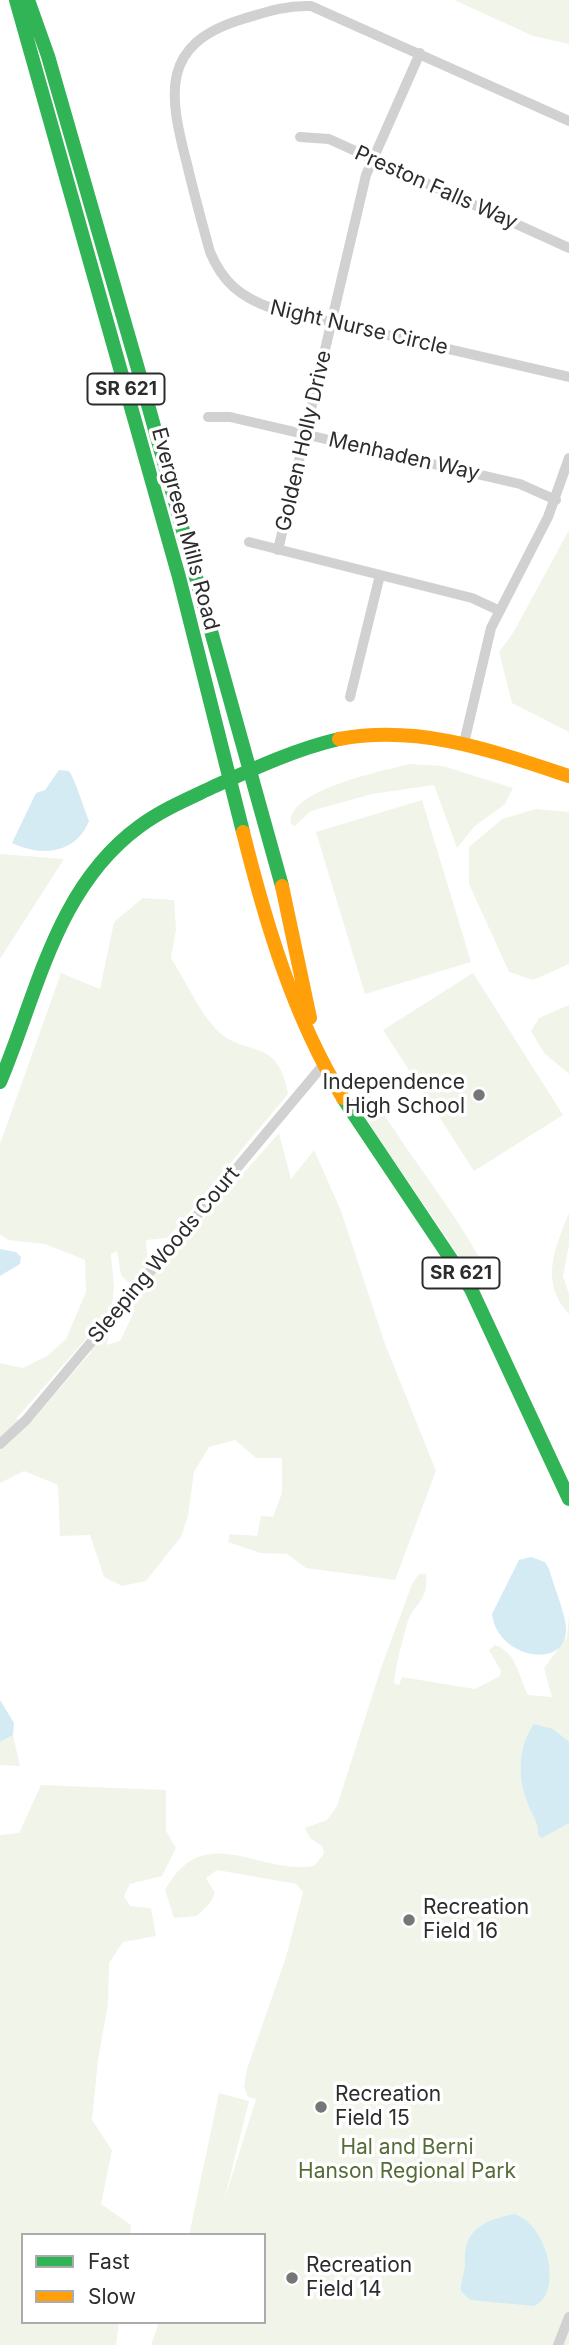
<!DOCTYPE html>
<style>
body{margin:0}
#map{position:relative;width:569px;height:2345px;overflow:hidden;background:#fff;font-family:Inter,sans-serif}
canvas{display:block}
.legend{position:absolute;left:21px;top:2233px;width:245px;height:91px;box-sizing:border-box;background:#fff;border:2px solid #ababab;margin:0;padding:9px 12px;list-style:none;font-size:21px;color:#2c2c2c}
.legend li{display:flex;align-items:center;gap:14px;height:35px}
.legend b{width:35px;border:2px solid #ababab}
</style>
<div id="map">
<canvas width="569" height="2345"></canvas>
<ul class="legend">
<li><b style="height:9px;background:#30b455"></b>Fast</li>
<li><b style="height:9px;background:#ff9f0a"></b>Slow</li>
</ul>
</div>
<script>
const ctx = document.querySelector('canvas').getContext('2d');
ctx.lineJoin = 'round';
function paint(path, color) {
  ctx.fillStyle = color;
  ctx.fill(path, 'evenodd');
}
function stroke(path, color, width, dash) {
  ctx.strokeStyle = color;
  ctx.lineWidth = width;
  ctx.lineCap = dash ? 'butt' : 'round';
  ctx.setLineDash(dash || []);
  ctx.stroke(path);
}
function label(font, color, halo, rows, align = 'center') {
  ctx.font = font + ' Inter,sans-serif';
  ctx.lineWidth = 7;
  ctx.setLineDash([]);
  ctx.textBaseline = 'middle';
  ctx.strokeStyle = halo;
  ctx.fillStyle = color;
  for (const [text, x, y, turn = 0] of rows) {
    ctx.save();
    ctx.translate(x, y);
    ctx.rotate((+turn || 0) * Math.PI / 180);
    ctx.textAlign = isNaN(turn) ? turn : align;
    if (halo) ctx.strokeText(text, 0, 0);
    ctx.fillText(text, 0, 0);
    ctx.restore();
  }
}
paint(new Path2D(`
 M454 0H569V44L533 36Z
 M569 530V732L512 703 499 652 513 633Z
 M409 764 443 766 513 788 505 804 475 826 457 848 434 785 372 794 311 811 295 826 291 824C285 790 384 771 409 764Z
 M422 800 471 962 365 994 316 832Z
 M536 809 569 812V964L533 980 509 972 469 884V847L502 819Z
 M0 854 64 859 0 959Z
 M143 898 174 900 176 930 171 958C185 980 197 1007 214 1027 243 1060 278 1033 288 1094L168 1238 146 1240 148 1263 156 1272 279 1133 291 1179 314 1150 341 1211 385 1344 436 1471 395 1580 306 1568 287 1554 260 1553 228 1542 230 1534 257 1536 261 1516 273 1517 282 1493V1458H256L235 1440 209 1447 194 1472 188 1516 181 1537 146 1581 122 1586 104 1577 90 1535 60 1536 58 1485 24 1471 0 1483V1363L23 1368 47 1356 66 1339 86 1292 85 1260 45 1244 8 1240 0 1234V1144L61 973 100 989 114 922ZM117 1251 121 1275 130 1284 134 1312 120 1341 107 1345 114 1287 111 1254ZM92 1332 91 1352 31 1422 16 1419Z
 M473 973 563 1115 474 1171 383 1030Z
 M569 1005V1074L544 1053 531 1031 539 1018Z
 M367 1094 375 1099C410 1159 457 1212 488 1274L484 1280 471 1273 375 1133 357 1098Z
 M569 1213V1245L563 1276 569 1294V1314C539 1282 555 1248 569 1213Z
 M419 1574H426C429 1603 414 1601 407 1624 402 1643 396 1663 394 1683L399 1685 402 1677 475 1689 500 1676 501 1671 489 1650 495 1645C517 1652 519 1678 528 1695L552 1697 544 1668 567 1637 569 1615V2345H151L159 2322H264V2235H189L219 2093 249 2101 224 2201 256 2099 248 2097 244 2086 247 2069 286 1957 303 1892 296 1884 217 1870 206 1878 215 1893 210 1903 197 1916 174 1918 165 1890C204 1819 258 1875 314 1866L324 1854 322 1846 310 1838 305 1828 327 1820 337 1806 381 1668 412 1584Z
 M13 1735 20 1766 0 1765V1742Z
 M41 1785 166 1790V1831L176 1848 162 1876 130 1884 124 1896 130 1906 151 1908 156 1936 123 1942 109 1963 108 2004 98 2060 92 2120 112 2150 101 2204 131 2225 130 2235H23V2322H119L116 2345H0V1835L19 1833Z`), '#f1f5e9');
paint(new Path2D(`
 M59 770 69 771C75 779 84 809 89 821 76 854 41 857 12 843L36 793 45 790Z
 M0 1249 16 1252 21 1257 20 1264 0 1276Z
 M531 1557 545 1562 549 1569C553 1583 566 1616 566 1628 568 1671 497 1659 492 1614L519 1560Z
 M0 1700 14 1723 13 1735 0 1742Z
 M534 1724 553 1729 569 1742V1823L542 1838 538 1835C539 1821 532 1816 528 1804 517 1778 518 1746 534 1724Z
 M514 2214C548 2224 564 2294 534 2306L470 2300 461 2291C460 2281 465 2273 465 2264 463 2229 483 2221 514 2214Z`), '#d4ebf3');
stroke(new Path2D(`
 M569 121 311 6C286 5 266 12 243 19 159 44 169 95 187 164 194 194 202 223 210 252 223 283 241 297 271 308L569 377
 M300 137 329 139 569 248
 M208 417H230L520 484 556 500
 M249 542 472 598 498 610
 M278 550 366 175 420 53
 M350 697 380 575
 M464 743 491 628 548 517 569 458
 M0 1444 26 1420 324 1064
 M558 2345 569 2317`), '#d1d1d1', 10);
stroke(new Path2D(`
 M16 0 179 577 243 832
 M28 0 48 56 140 376 282 886
 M0 1082C38 992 56 887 140 826 163 809 190 798 215 786 255 768 296 749 339 739
 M343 1098 471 1289 569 1499`), '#30b455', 14);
stroke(new Path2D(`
 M339 739C420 724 493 751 569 776
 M243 832C266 924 293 1016 343 1098
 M282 886 310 1018`), '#ff9f0a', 14);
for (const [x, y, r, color] of [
 [479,1095,7,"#767676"],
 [409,1920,7,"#767676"],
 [321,2107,7,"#767676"],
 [292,2278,7,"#767676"]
]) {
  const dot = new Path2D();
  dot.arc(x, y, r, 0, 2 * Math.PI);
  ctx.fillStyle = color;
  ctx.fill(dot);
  stroke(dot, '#fff', 2.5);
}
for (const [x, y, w] of [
 [126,389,77],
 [461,1273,77]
]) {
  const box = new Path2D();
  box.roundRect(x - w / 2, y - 15.5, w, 31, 5);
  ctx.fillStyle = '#fff';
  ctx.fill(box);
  stroke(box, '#2c2c2c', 2);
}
label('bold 19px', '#2c2c2c', null, [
 ["SR 621",126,389],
 ["SR 621",461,1273]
]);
label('21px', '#2c2c2c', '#fff', [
 ["Preston Falls Way",436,188,24],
 ["Night Nurse Circle",359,328,13],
 ["Golden Holly Drive",304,441,-77],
 ["Menhaden Way",404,457,13],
 ["Evergreen Mills Road",185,529,75],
 ["Sleeping Woods Court",164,1255,-50]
]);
label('21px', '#2c2c2c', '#fff', [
 ["Independence",465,1083,"right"],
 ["High School",465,1107,"right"],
 ["Recreation",423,1908],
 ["Field 16",423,1932],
 ["Recreation",335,2095],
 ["Field 15",335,2119],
 ["Recreation",306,2266],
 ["Field 14",306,2290]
], 'left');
label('21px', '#556c36', '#fff', [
 ["Hal and Berni",407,2148],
 ["Hanson Regional Park",407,2172]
]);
</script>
